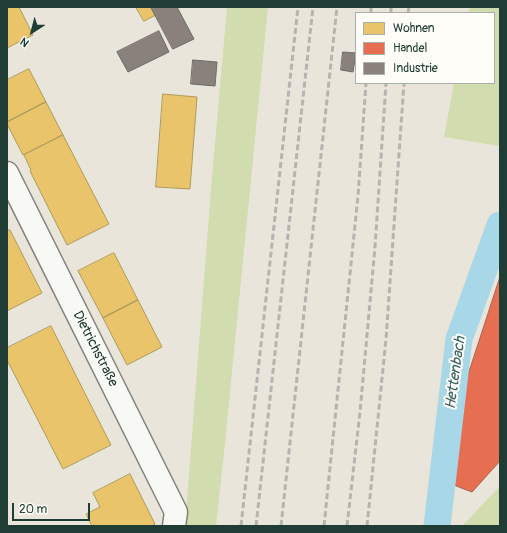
<!DOCTYPE html>
<meta charset="utf-8">
<style>
body{margin:0}
#map{position:relative;width:507px;height:533px;overflow:hidden;background:#eae5db;font-family:Pangolin,sans-serif}
canvas{display:block}
.frame{position:absolute;inset:0;border:8px solid #1f3d34;pointer-events:none}
.legend{position:absolute;left:355px;top:12px;width:140px;height:72px;box-sizing:border-box;background:#fdfcf7;border:1px solid #a4b0a9;margin:0;padding:5px 7px;list-style:none;font-size:12px;color:#1f3d34}
.legend li{display:flex;align-items:center;gap:8px;height:20px}
.legend b{width:20px;border:1px solid #a4b0a9}
.north{position:absolute;left:12px;top:12px;width:40px;height:40px;-webkit-text-stroke:3px #fdfcf7;paint-order:stroke;rotate:216deg;font-size:11px;font-weight:700;line-height:16px;text-align:center;color:#1f3d34}
.north::after{content:'';display:block;margin:auto;width:14px;height:18px;background:#1f3d34;clip-path:polygon(50% 0,100% 100%,50% 72%,0 100%)}
.scale{position:absolute;left:12px;top:503px;width:78px;height:18px;box-sizing:border-box;border:2px solid #1f3d34;border-top:0;padding-left:5px;font-size:12px;line-height:14px;white-space:nowrap;color:#1f3d34;-webkit-text-stroke:3px #fdfcf7;paint-order:stroke}
</style>
<div id="map">
<canvas width="507" height="533"></canvas>
<div class="frame"></div>
<ul class="legend">
<li><b style="height:11px;background:#e9c46a"></b>Wohnen</li>
<li><b style="height:11px;background:#e76f51"></b>Handel</li>
<li><b style="height:11px;background:#8a817c"></b>Industrie</li>
</ul>
<div class="north">N</div>
<div class="scale">20 m</div>
</div>
<script>
const ctx = document.querySelector('canvas').getContext('2d');
ctx.lineJoin = 'round';
function paint(path, color) {
  ctx.fillStyle = color;
  ctx.fill(path, 'evenodd');
}
function stroke(path, color, width, dash) {
  ctx.strokeStyle = color;
  ctx.lineWidth = width;
  ctx.lineCap = dash ? 'butt' : 'round';
  ctx.setLineDash(dash || []);
  ctx.stroke(path);
}
function label(font, color, halo, rows, align = 'center') {
  ctx.font = font + ' Pangolin,sans-serif';
  ctx.lineWidth = 4;
  ctx.setLineDash([]);
  ctx.textBaseline = 'middle';
  ctx.strokeStyle = halo;
  ctx.fillStyle = color;
  for (const [text, x, y, turn = 0] of rows) {
    ctx.save();
    ctx.translate(x, y);
    ctx.rotate((+turn || 0) * Math.PI / 180);
    ctx.textAlign = isNaN(turn) ? turn : align;
    if (halo) ctx.strokeText(text, 0, 0);
    ctx.fillText(text, 0, 0);
    ctx.restore();
  }
}
paint(new Path2D(`
 M227 7H268L224 453 216 526H185L211 189Z
 M470 7H500V146L444 137 454 83H494V13H468Z
 M500 486V526H462Z`), '#d1dcaf');
const homes = new Path2D(`
 M7 7H19L33 35 7 48Z
 M136 7H151L156 15 144 21Z
 M29 69 46 102 7 122V80Z
 M163 94 197 97 190 189 156 187Z
 M46 102 63 135 23 155 7 124V122Z
 M63 135 109 224 67 245 30 171 31 170 24 155Z
 M10 230 42 293 7 311V231Z
 M114 253 138 300 103 318 78 271Z
 M138 300 162 347 127 365 103 318Z
 M51 326 111 445 63 469 7 360V348Z
 M130 474 155 524 151 526H92L86 514 100 507 93 493Z`);
paint(homes, '#e9c46a');
stroke(homes, '#ac9c5a', 1);
const shops = new Path2D(`
 M500 277V461L472 492 451 484 467 378Z`);
paint(shops, '#e76f51');
stroke(shops, '#ab6048', 1);
const industry = new Path2D(`
 M151 7H177L194 39 173 49Z
 M159 31 169 52 128 72 117 52Z
 M343 52 356 53 353 72 341 70Z
 M193 60 217 62 215 86 191 84Z`);
paint(industry, '#8a817c');
stroke(industry, '#6a6d66', 1);
stroke(new Path2D(`
 M437 526 459 339 500 225`), '#a8d8e7', 27);
const street = new Path2D(`
 M7 173 176 512 174 526`);
stroke(street, '#80837d', 25);
stroke(street, '#f8f8f4', 22);
stroke(new Path2D(`
 M371 13V7
 M391 13V7
 M408 13 409 7
 M241 526 298 7
 M256 526 313 7
 M281 526 337 7
 M324 526 358 196 366 83
 M347 526 360 412 375 247 386 83
 M367 526 386 339 404 83`), '#b2b5b1', 3, [6, 3]);
label('14px', '#1f3d34', '#fdfcf7', [
 ["Dietrichstraße",95,349,63]
]);
label('italic 15px', '#3a6262', '#fdfcf7', [
 ["Hettenbach",456,373,-82]
]);
</script>
